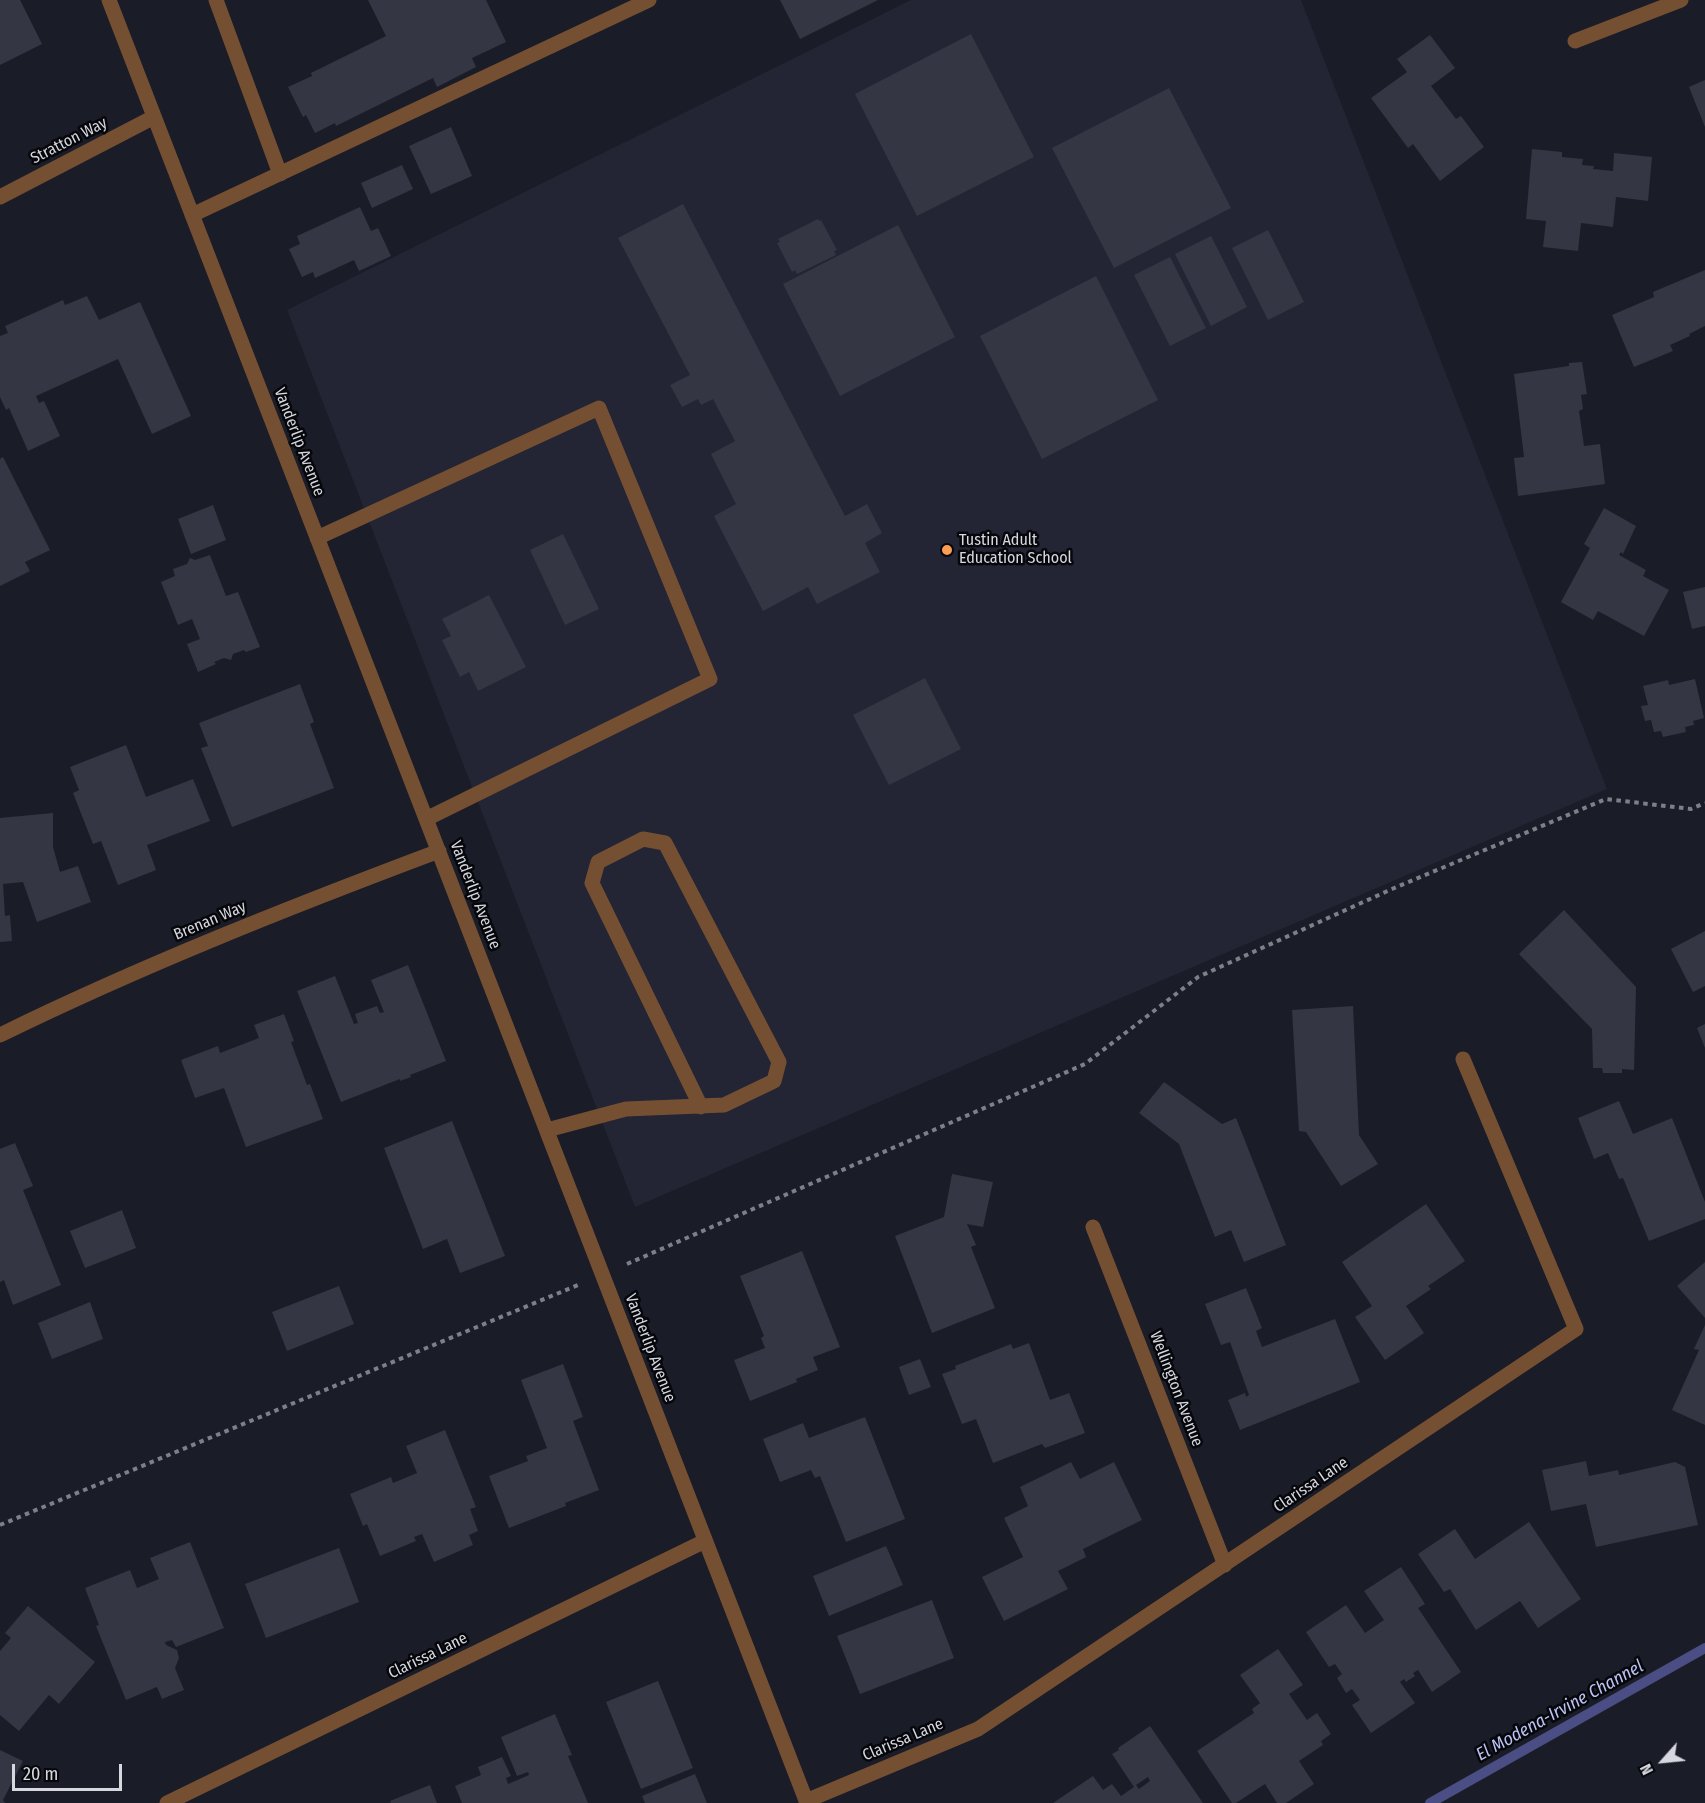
<!DOCTYPE html>
<style>
body{margin:0}
#map{position:relative;width:1705px;height:1803px;overflow:hidden;background:#1a1c27;font-family:"Fira Sans Condensed",sans-serif}
canvas{display:block}
.north{position:absolute;left:1633px;top:1731px;width:60px;height:60px;-webkit-text-stroke:4px #06070b;paint-order:stroke;rotate:243deg;font-size:16px;font-weight:700;line-height:24px;text-align:center;color:#d6d7df}
.north::after{content:'';display:block;margin:auto;width:21px;height:27px;background:#d6d7df;clip-path:polygon(50% 0,100% 100%,50% 72%,0 100%)}
.scale{position:absolute;left:12px;top:1764px;width:110px;height:27px;box-sizing:border-box;border:3px solid #d6d7df;border-top:0;padding-left:8px;font-size:18px;line-height:21px;white-space:nowrap;color:#d6d7df;-webkit-text-stroke:4px #06070b;paint-order:stroke}
</style>
<div id="map">
<canvas width="1705" height="1803"></canvas>
<div class="north">N</div>
<div class="scale">20 m</div>
</div>
<script>
const ctx = document.querySelector('canvas').getContext('2d');
ctx.lineJoin = 'round';
function paint(path, color) {
  ctx.fillStyle = color;
  ctx.fill(path, 'evenodd');
}
function stroke(path, color, width, dash) {
  ctx.strokeStyle = color;
  ctx.lineWidth = width;
  ctx.lineCap = dash ? 'butt' : 'round';
  ctx.setLineDash(dash || []);
  ctx.stroke(path);
}
function label(font, color, halo, rows, align = 'center') {
  ctx.font = font + ' "Fira Sans Condensed",sans-serif';
  ctx.lineWidth = 5;
  ctx.setLineDash([]);
  ctx.textBaseline = 'middle';
  ctx.strokeStyle = halo;
  ctx.fillStyle = color;
  for (const [text, x, y, turn = 0] of rows) {
    ctx.save();
    ctx.translate(x, y);
    ctx.rotate((+turn || 0) * Math.PI / 180);
    ctx.textAlign = isNaN(turn) ? turn : align;
    if (halo) ctx.strokeText(text, 0, 0);
    ctx.fillText(text, 0, 0);
    ctx.restore();
  }
}
paint(new Path2D(`
 M911 0H1301L1607 789 635 1207 287 310Z`), '#232434');
stroke(new Path2D(`
 M1430 1803 1705 1648`), '#4b4e85', 10);
paint(new Path2D(`
 M0 0H20L42 44 0 65Z
 M368 0H486L506 42 472 58 476 67 437 87 433 78 336 126 335 123 315 133 306 115 303 117 288 87 312 76 311 73 386 36Z
 M780 0H878L800 39Z
 M971 34 1034 157 917 216 855 94Z
 M1430 35 1455 68 1431 86 1456 119 1461 116 1484 147 1440 181 1413 144 1408 148 1371 98 1407 72 1397 59Z
 M1705 80V127L1689 87Z
 M1169 88 1231 208 1114 268 1052 148Z
 M451 127 472 176 431 194 409 146Z
 M1532 149 1562 152V157L1583 159 1582 165 1594 166 1593 169 1613 171 1614 153 1652 157 1648 201 1616 197 1613 227 1581 223 1578 251 1543 247 1546 221 1526 219Z
 M402 165 413 189 372 208 361 183Z
 M683 204 845 516 867 504 882 533 865 543 880 572 817 604 808 587 763 611 714 516 736 504 711 454 735 441 713 399 701 405 698 399 682 407 670 385 690 375 618 238Z
 M360 207 371 231 378 228 391 256 359 271 354 260 315 278 313 272 302 277 289 249 300 244 297 236Z
 M818 219 819 221 821 220 837 250 834 251 836 255 797 274 795 270 792 272 777 243 780 242 778 239Z
 M898 225 955 337 840 396 783 284Z
 M1268 230 1304 302 1268 320 1232 248Z
 M1211 236 1247 307 1211 326 1175 254Z
 M1170 257 1206 328 1170 346 1134 275Z
 M1705 270V326L1689 334 1690 336 1670 345 1673 351 1634 367 1612 315 1654 297 1653 292Z
 M1096 276 1158 400 1042 459 980 336Z
 M87 296 99 320 140 302 191 416 152 434 118 359 36 396 39 403 44 401 60 436 28 451 9 408 6 410 0 397V336L8 333 5 326 63 300 65 305Z
 M1582 362 1587 394 1581 395 1583 409 1579 411 1584 446 1600 444 1605 484 1518 496 1514 458 1524 457 1514 374 1569 366V363Z
 M3 457 50 550 25 562 30 571 0 586V459Z
 M213 505 226 540 191 554 178 519Z
 M1604 508 1636 526 1623 554 1621 552 1619 555 1646 570 1643 576 1669 590 1644 636 1598 611 1593 620 1561 602 1590 548 1584 544Z
 M563 534 599 609 565 625 530 550Z
 M210 555 226 596 238 592 260 647 246 652 244 650 233 654 231 660 224 658 214 662 216 664 198 672 187 644 200 639 192 619 178 625 161 582 175 576 173 569 187 564 190 558 195 560Z
 M1705 587V626L1692 629 1683 592Z
 M489 595 526 667 478 691 469 672 460 677 442 640 451 636 442 619Z
 M925 678 961 749 889 785 853 715Z
 M1695 679 1704 718 1693 721 1694 725 1685 727 1686 732 1663 737 1661 731 1654 732 1651 720 1645 721 1641 706 1648 705 1643 686 1668 680 1669 685Z
 M300 684 314 722 310 724 334 788 232 827 201 748 208 746 199 723Z
 M126 745 146 797 193 779 210 821 147 845 156 870 118 885 101 841 93 844 73 793 79 790 70 767Z
 M53 813V847L60 872 78 866 91 902 37 922 23 882 3 884 5 916 10 915 12 941 0 942V818Z
 M1564 910 1636 987 1634 1070 1622 1069V1073H1603L1602 1068H1593L1592 1029 1519 954Z
 M1705 931V986L1693 992 1671 949Z
 M408 965 446 1061 410 1075 411 1077 400 1081V1079L341 1102 297 991 335 976 354 1024 358 1023 355 1014 377 1006 380 1013 384 1012 371 980Z
 M1353 1006 1359 1135 1378 1164 1341 1186 1306 1132 1299 1131 1292 1010Z
 M284 1014 294 1041 291 1042 307 1085 310 1084 323 1119 246 1147 224 1088 195 1098 181 1060 218 1046 220 1053 259 1038 254 1025Z
 M1705 1024V1048L1697 1028Z
 M1164 1082 1222 1124 1236 1118 1286 1245 1244 1262 1231 1230 1215 1237 1179 1144 1139 1113Z
 M1619 1101 1633 1134 1672 1118 1705 1202V1219L1649 1241 1623 1178 1619 1179 1608 1153 1594 1159 1578 1118Z
 M452 1121 505 1256 460 1273 447 1239 423 1249 384 1148Z
 M15 1143 33 1186 23 1190 61 1285 13 1305 4 1280 0 1282V1149Z
 M952 1174 993 1182 983 1227 967 1224 976 1245 971 1247 995 1308 932 1333 895 1236 944 1217Z
 M1426 1204 1465 1261 1428 1286 1431 1289 1406 1306 1424 1333 1385 1360 1355 1317 1372 1306 1342 1262Z
 M122 1210 136 1248 85 1268 70 1231Z
 M802 1251 840 1347 813 1357 818 1370 796 1379 797 1382 750 1401 734 1360 765 1348 761 1338 764 1336 740 1276Z
 M1705 1262V1318L1677 1286Z
 M339 1286 354 1324 287 1351 272 1312Z
 M1246 1288 1262 1328 1256 1331 1262 1347 1335 1319 1360 1382 1240 1430 1228 1400 1245 1393 1246 1397 1249 1395 1230 1342 1221 1345 1205 1304Z
 M90 1302 103 1339 52 1359 38 1323Z
 M1705 1325V1425L1672 1410 1699 1350 1694 1349Z
 M1029 1343 1050 1400 1069 1393 1085 1433 1045 1448 1042 1444 993 1463 976 1419 962 1424 942 1374 956 1369 955 1366 1011 1344 1013 1349Z
 M920 1359 931 1387 909 1395 899 1367Z
 M563 1364 583 1417 573 1421 599 1490 565 1503 566 1506 509 1528 489 1476 528 1461 526 1456 547 1448 521 1380Z
 M865 1417 905 1519 846 1542 820 1476 815 1478 811 1470 780 1482 763 1439 803 1423 809 1438Z
 M445 1430 476 1507 470 1509 478 1531 469 1535 473 1545 434 1562 422 1534 414 1537 416 1541 380 1556 367 1524 363 1526 350 1494 391 1477 393 1483 417 1473 406 1446Z
 M1586 1461 1589 1476 1618 1470 1619 1475 1675 1462 1685 1467 1698 1525 1596 1547 1586 1504 1551 1511 1542 1470Z
 M1071 1462 1080 1479 1114 1462 1142 1520 1083 1549 1086 1557 1058 1571 1068 1589 1004 1621 982 1577 1023 1557 1004 1518 1028 1506 1020 1487Z
 M1529 1522 1581 1599 1538 1628 1520 1601 1476 1630 1450 1589 1444 1592 1418 1554 1455 1529 1475 1559Z
 M190 1542 224 1628 176 1647 172 1640 165 1642 166 1645 177 1650 179 1658 175 1668 184 1690 162 1699 157 1687 126 1700 96 1626 99 1625 85 1588 130 1570 137 1588 159 1579 150 1558Z
 M886 1546 903 1585 829 1616 813 1576Z
 M339 1548 359 1602 266 1638 245 1584Z
 M1401 1567 1425 1604 1418 1608 1461 1672 1432 1692 1418 1670 1413 1673 1415 1676 1406 1682 1404 1679 1400 1682 1415 1703 1371 1733 1352 1705 1360 1700 1352 1689 1346 1693 1337 1678 1342 1674 1335 1664 1329 1667 1306 1632 1346 1605 1365 1633 1384 1620 1364 1591Z
 M932 1600 954 1658 860 1694 837 1636Z
 M28 1606 95 1662 59 1704 49 1695 19 1731 0 1715V1651L11 1638 5 1633Z
 M1278 1649 1303 1685 1289 1694 1307 1720 1317 1713 1331 1734 1321 1741 1323 1745 1299 1761 1314 1784 1286 1803H1277L1265 1784 1236 1803H1232L1197 1751 1254 1713 1252 1709 1260 1703 1240 1675Z
 M658 1681 693 1768 641 1789 606 1702Z
 M555 1714 572 1755 568 1756 588 1803H462L455 1786 481 1775 478 1767 502 1757 511 1776 506 1778 508 1784 529 1775 528 1772 517 1776 501 1737Z
 M1150 1726 1203 1803H1053L1093 1776 1103 1790 1112 1784 1121 1796 1134 1787 1112 1754 1119 1750 1118 1748ZM1148 1777 1150 1781 1139 1789 1136 1785Z
 M0 1750 23 1761 3 1800 5 1803H0Z
 M695 1774 707 1803H645L642 1796Z
 M430 1785 437 1803H391L390 1801Z`), '#353643');
stroke(new Path2D(`
 M627 1264 1085 1064 1198 977 1392 889 1606 799 1691 809 1705 803
 M0 1525 578 1285`), '#7e8089', 4, [4.5, 4.5]);
stroke(new Path2D(`
 M109 0 807 1803
 M216 0 280 174
 M1575 41 1681 0
 M0 197 154 117
 M192 215 649 0
 M317 538 599 408 710 679 426 819
 M0 1035C143 965 290 907 439 851
 M547 1130 626 1109 724 1105 774 1081 779 1062 665 843 643 839 598 862 592 883 701 1107
 M1093 1227 1225 1565
 M806 1801 978 1729 1576 1329 1463 1059
 M167 1803 705 1541`), '#754f32', 15);
for (const [x, y, r, color] of [
 [947,550,6,"#fc9d53"]
]) {
  const dot = new Path2D();
  dot.arc(x, y, r, 0, 2 * Math.PI);
  ctx.fillStyle = color;
  ctx.fill(dot);
  stroke(dot, '#06070b', 2);
}
label('16px', '#d6d7df', '#06070b', [
 ["Stratton Way",69,141,-27],
 ["Vanderlip Avenue",299,442,69],
 ["Vanderlip Avenue",475,895,69],
 ["Brenan Way",210,921,-23],
 ["Vanderlip Avenue",650,1348,69],
 ["Wellington Avenue",1176,1389,69],
 ["Clarissa Lane",1311,1485,-34],
 ["Clarissa Lane",428,1656,-26],
 ["Clarissa Lane",903,1740,-23]
]);
label('16px', '#d6d7df', '#06070b', [
 ["Tustin Adult",959,541],
 ["Education School",959,559]
], 'left');
label('italic 18px', '#bcc2f4', '#06070b', [
 ["El Modena-Irvine Channel",1560,1711,-29]
]);
</script>
